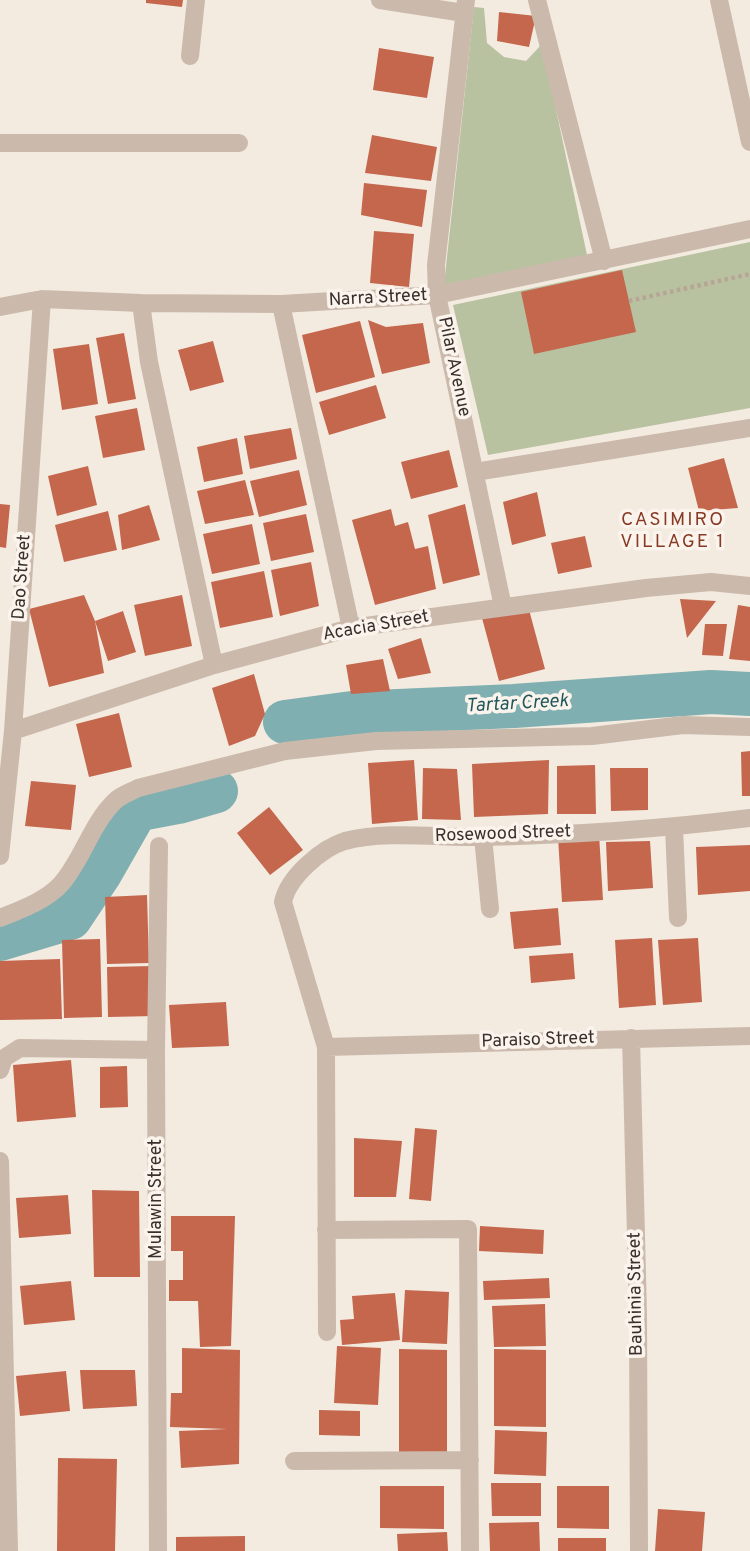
<!DOCTYPE html>
<style>
body{margin:0}
canvas{display:block;background:#f3eae0}
</style>
<canvas width="750" height="1551"></canvas>
<script>
const ctx = document.querySelector('canvas').getContext('2d');
ctx.lineJoin = 'round';
function paint(path, color) {
  ctx.fillStyle = color;
  ctx.fill(path, 'evenodd');
}
function stroke(path, color, width, dash) {
  ctx.strokeStyle = color;
  ctx.lineWidth = width;
  ctx.lineCap = dash ? 'butt' : 'round';
  ctx.setLineDash(dash || []);
  ctx.stroke(path);
}
function label(font, color, halo, rows, align = 'center') {
  ctx.font = font + ' Overpass,sans-serif';
  ctx.lineWidth = 7;
  ctx.setLineDash([]);
  ctx.textBaseline = 'middle';
  ctx.strokeStyle = halo;
  ctx.fillStyle = color;
  for (const [text, x, y, turn = 0] of rows) {
    ctx.save();
    ctx.translate(x, y);
    ctx.rotate((+turn || 0) * Math.PI / 180);
    ctx.textAlign = isNaN(turn) ? turn : align;
    if (halo) ctx.strokeText(text, 0, 0);
    ctx.fillText(text, 0, 0);
    ctx.restore();
  }
}
paint(new Path2D(`
 M474 7 484 8 487 43 504 57 526 61 542 44 587 255 444 285Z
 M750 242V408L488 455 453 305Z`), '#b8c2a0');
stroke(new Path2D(`
 M285 722 352 713 514 706 711 692 750 694
 M0 939 70 918 100 873 136 810 178 802 216 791`), '#7fafb0', 44);
paint(new Path2D(`
 M146 0H183L182 7 146 3Z
 M499 12 536 16 529 47 497 41Z
 M379 48 434 57 427 98 373 90Z
 M372 135 437 147 431 181 365 173Z
 M364 183 427 190 422 227 361 215Z
 M374 231 414 234 409 287 370 283Z
 M622 270 636 332 534 354 521 292Z
 M368 320 386 327 423 323 430 363 382 374Z
 M360 321 375 377 316 393 302 335Z
 M124 333 136 399 108 404 96 338Z
 M213 341 224 382 190 391 178 350Z
 M89 344 98 404 62 410 53 349Z
 M376 385 386 418 329 435 319 402Z
 M137 408 145 450 103 458 95 416Z
 M291 428 297 459 250 469 244 436Z
 M237 438 243 474 204 482 197 447Z
 M449 450 458 487 411 499 401 462Z
 M724 458 738 508 699 511 688 468Z
 M88 466 97 505 57 516 48 476Z
 M299 470 307 505 259 517 250 481Z
 M245 480 254 515 205 524 197 491Z
 M537 492 546 536 512 545 503 502Z
 M0 504 10 505 6 548 0 547Z
 M465 504 480 575 443 584 428 515Z
 M149 505 160 540 122 550 118 515Z
 M391 509 395 526 408 522 415 549 428 546 436 589 375 605 352 520Z
 M108 511 117 550 64 562 55 525Z
 M306 514 314 552 271 561 263 523Z
 M252 524 260 564 212 574 203 534Z
 M585 536 592 567 558 574 551 543Z
 M311 562 319 606 280 616 271 570Z
 M264 571 273 617 220 628 211 582Z
 M84 595 95 621 123 611 136 652 108 661 95 621 104 673 49 687 29 609Z
 M182 595 192 646 145 656 134 605Z
 M680 599 716 601 687 638Z
 M738 605 750 607V661L729 659Z
 M528 606 545 669 499 681 482 618Z
 M705 624H727L723 656 702 655Z
 M421 638 431 673 398 679 388 649Z
 M383 659 390 691 351 694 346 665Z
 M254 674 265 714 255 736 229 746 212 688Z
 M119 713 132 767 89 777 76 724Z
 M750 751V796H742L741 752Z
 M414 760 418 820 372 824 368 763Z
 M549 760 548 814 474 817 472 764Z
 M595 765 596 814H557V766Z
 M423 768 457 769 461 820 422 819Z
 M610 768H648V810L611 811Z
 M31 781 76 785 71 830 25 826Z
 M269 807 303 850 270 875 237 833Z
 M599 834 603 900 562 902 558 837Z
 M650 841 653 888 608 891 606 842Z
 M750 845V891L698 895 696 847Z
 M147 895 149 963 107 964 105 897Z
 M558 908 561 945 514 949 510 912Z
 M652 938 656 1005 619 1008 615 940Z
 M698 938 702 1002 663 1005 658 940Z
 M100 939 102 1017 64 1018 62 940Z
 M573 953 575 979 531 983 529 956Z
 M60 959 62 1019 0 1020V961Z
 M153 966 155 1016 108 1017 107 967Z
 M226 1002 229 1046 172 1048 169 1005Z
 M71 1060 76 1117 17 1122 13 1065Z
 M127 1066 128 1107 100 1108V1067Z
 M415 1128 437 1130 431 1201 409 1199Z
 M354 1138 402 1141 396 1197H354Z
 M92 1190 139 1191 140 1277H94Z
 M68 1195 71 1234 19 1238 16 1198Z
 M171 1216H235L231 1346 200 1347 198 1301H169V1280H183V1251H171Z
 M480 1226 544 1230 543 1254 479 1251Z
 M549 1278 550 1298 484 1300 483 1281Z
 M71 1281 75 1320 24 1325 20 1286Z
 M405 1290 449 1292 447 1344 402 1342Z
 M395 1293 400 1340 342 1345 340 1320 354 1319 352 1296Z
 M545 1304 546 1346 494 1347 492 1306Z
 M337 1346 381 1348 378 1405 334 1403Z
 M182 1348 240 1350 239 1464 181 1468 179 1431 227 1429 170 1427 171 1393H182Z
 M399 1349 447 1350V1458H399Z
 M494 1349 546 1350V1427L494 1426Z
 M80 1370H135L137 1406 83 1409Z
 M66 1371 70 1411 20 1416 16 1376Z
 M319 1410 360 1411V1436L319 1435Z
 M495 1430 547 1432 546 1476 494 1474Z
 M58 1458 117 1459 115 1551H57Z
 M491 1483H541V1516H492Z
 M380 1486H444V1529L380 1528Z
 M557 1486H609V1529L557 1528Z
 M658 1509 705 1512 702 1551H655Z
 M539 1522 540 1551H490L489 1523Z
 M447 1532 448 1551H398L397 1534Z
 M245 1536V1551H176V1537Z
 M558 1538H606V1551H558Z`), '#c4674d');
stroke(new Path2D(`
 M629 301 750 274`), '#b7a496', 4.5, [3.5, 3.5]);
stroke(new Path2D(`
 M380 0 464 13
 M466 0 436 265 437 295 503 607
 M537 0 604 261
 M719 0 750 142
 M190 56 196 0
 M0 143H239
 M141 303 149 362 214 665
 M281 304 351 628
 M0 307 42 299 141 303 281 304 437 295 750 229
 M475 472 750 428
 M13 731 214 665 351 628 646 588 711 582 750 586
 M674 828 678 918
 M483 837 490 909
 M0 856 13 731 42 299
 M0 918C20 910 47 900 61 884 83 859 91 824 115 801 121 795 131 792 138 788L285 751 376 741 592 736 683 725 750 727
 M631 1038 638 1315 639 1551
 M326 1047 750 1036
 M0 1070 4 1058 20 1048 156 1050
 M0 1161 9 1551
 M326 1230 468 1229 470 1551
 M327 1332 326 1047 283 902C288 877 322 848 345 841 385 830 442 838 484 837 573 835 662 829 750 818
 M294 1461 470 1460
 M158 1551 156 1050 159 846`), '#cbbaac', 18);
label('18px', '#3a2f2b', '#faf4ed', [
 ["Narra Street",378,299,-3],
 ["Pilar Avenue",453,367,78],
 ["Dao Street",23,577,-86],
 ["Acacia Street",376,627,-10],
 ["Rosewood Street",503,835,-2],
 ["Paraiso Street",538,1041,-2],
 ["Mulawin Street",157,1199,-90],
 ["Bauhinia Street",637,1294,-91]
]);
ctx.letterSpacing = '2px';
label('19px', '#883a25', '#faf4ed', [
 ["CASIMIRO",673,521],
 ["VILLAGE 1",673,543]
]);
ctx.letterSpacing = '0px';
label('italic 19px', '#20585b', '#faf4ed', [
 ["Tartar Creek",517,705,-3]
]);
</script>
